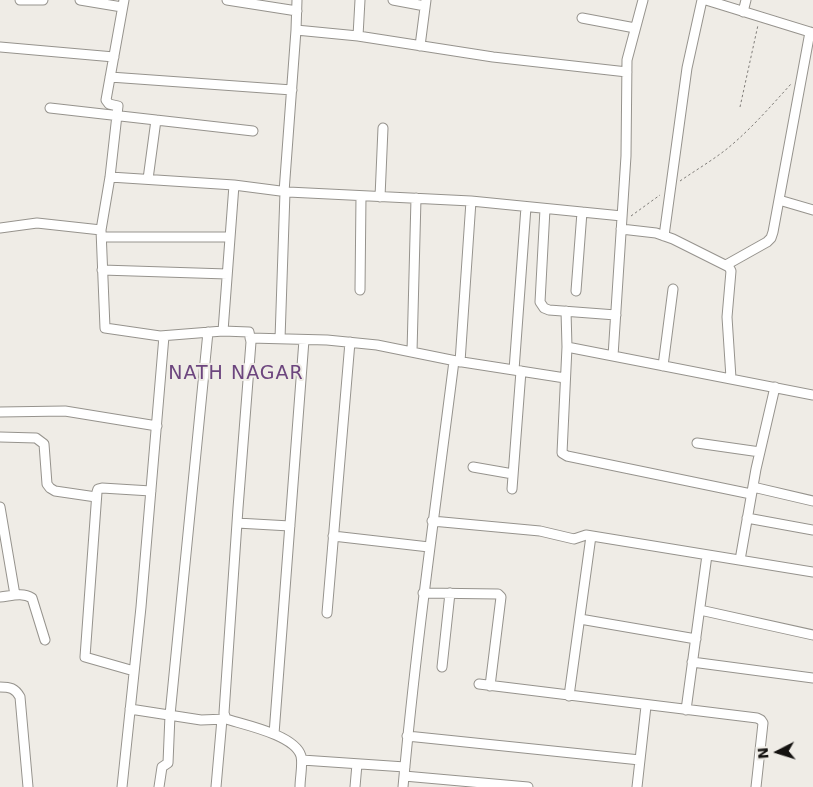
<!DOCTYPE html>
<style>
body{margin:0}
#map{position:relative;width:813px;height:787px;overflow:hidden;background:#efece6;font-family:"DejaVu Sans",sans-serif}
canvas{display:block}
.north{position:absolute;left:753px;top:727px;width:50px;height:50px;-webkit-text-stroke:4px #efece6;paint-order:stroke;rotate:265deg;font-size:14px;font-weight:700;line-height:20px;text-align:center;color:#141210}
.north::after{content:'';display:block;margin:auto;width:18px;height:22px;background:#141210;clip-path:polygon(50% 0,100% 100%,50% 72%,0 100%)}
</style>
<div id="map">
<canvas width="813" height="787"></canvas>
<div class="north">N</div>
</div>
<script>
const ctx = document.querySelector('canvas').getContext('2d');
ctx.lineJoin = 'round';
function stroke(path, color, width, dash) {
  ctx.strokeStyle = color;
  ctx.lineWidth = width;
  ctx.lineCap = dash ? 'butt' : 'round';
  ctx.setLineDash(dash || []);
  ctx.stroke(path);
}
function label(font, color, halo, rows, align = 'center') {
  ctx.font = font + ' "DejaVu Sans",sans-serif';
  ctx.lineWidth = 4;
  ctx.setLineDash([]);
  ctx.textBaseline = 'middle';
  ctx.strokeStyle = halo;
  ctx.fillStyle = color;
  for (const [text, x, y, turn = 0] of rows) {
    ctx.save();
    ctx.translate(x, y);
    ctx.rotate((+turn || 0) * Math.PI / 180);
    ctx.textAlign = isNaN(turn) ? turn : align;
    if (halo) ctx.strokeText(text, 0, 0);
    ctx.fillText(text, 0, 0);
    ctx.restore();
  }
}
const minor = new Path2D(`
 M20 0H43
 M80 0 122 7
 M227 0 297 11
 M393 0 425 6
 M706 0 813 33
 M743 12 746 0
 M582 18 635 28
 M296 30 358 36 493 57 627 72
 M358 36 360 0
 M420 46 426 0
 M0 47 114 57
 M110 77 292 90
 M50 108 253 131
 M110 177 234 185 288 192 471 201 622 216
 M148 179 156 120
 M284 192 296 30 297 0
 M380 197 383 128
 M779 200 813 210
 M545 209 540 302 544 308 549 310 616 315
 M0 228 37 223 101 230 110 177 118 106 109 104 106 100 124 0
 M621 229 656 233 673 239 729 267 731 271 727 317 731 378
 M101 230 105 328 160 336 223 331 249 332 251 342 238 508 224 713 226 719C245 725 295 735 301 756 303 765 300 777 300 787
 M664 236 687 68 702 0
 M102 237H230
 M726 265 767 242 771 238 773 232 810 32
 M102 270 227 274
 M360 290 361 196
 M576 291 582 212
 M566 311 567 347 562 453 567 456 751 494
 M223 331 234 185
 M250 338 327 340 377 345 456 361 565 378
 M280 339 285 192
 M567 347 813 395
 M412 352 416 198
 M613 356 626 156 627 60 643 0
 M460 362 471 201
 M663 366 673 289
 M514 370 526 207
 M0 412 65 411 157 426
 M0 437 36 438 44 444 47 484 50 488 55 491 96 497
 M697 443 760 452
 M473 467 513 474
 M753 487 813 501
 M512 489 521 371
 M0 507 15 595
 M747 518 813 530
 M432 521 540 531 574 539 586 535 813 572
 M237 523 290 526
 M333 536 429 547
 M740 560 756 469 775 387
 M423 593 498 594 501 597 490 686
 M0 597C11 596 22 592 32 598L45 640
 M700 610 813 635
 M327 613 350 342
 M580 619 696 639
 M692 662 813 678
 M442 667 450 593
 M134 671 85 657 97 492 98 489 102 488 151 491
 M479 684 757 718 761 720 763 723 756 787
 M0 687C10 687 15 688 20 697L28 787
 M569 696 591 536
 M130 709 201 720 226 719
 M686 710 707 555
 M274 734 304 340
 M407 736 640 760
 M302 760 405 767
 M404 776 528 787
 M122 787 141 607 164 336
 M159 787 162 767 168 763 170 715 208 332
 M216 787 222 719
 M355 787 357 764
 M403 787C416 644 436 503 454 361
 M637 787 646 706`);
stroke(minor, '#96938d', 11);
stroke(new Path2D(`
 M740 107 758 25
 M680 181C696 170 713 160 728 148 751 129 771 106 791 84
 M631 216 660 195`), '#7f7c78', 1, [2.5, 2.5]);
stroke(minor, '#fff', 9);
ctx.letterSpacing = '1px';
label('19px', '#6c457e', '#efece6', [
 ["NATH NAGAR",236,374]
]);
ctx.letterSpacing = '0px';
</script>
